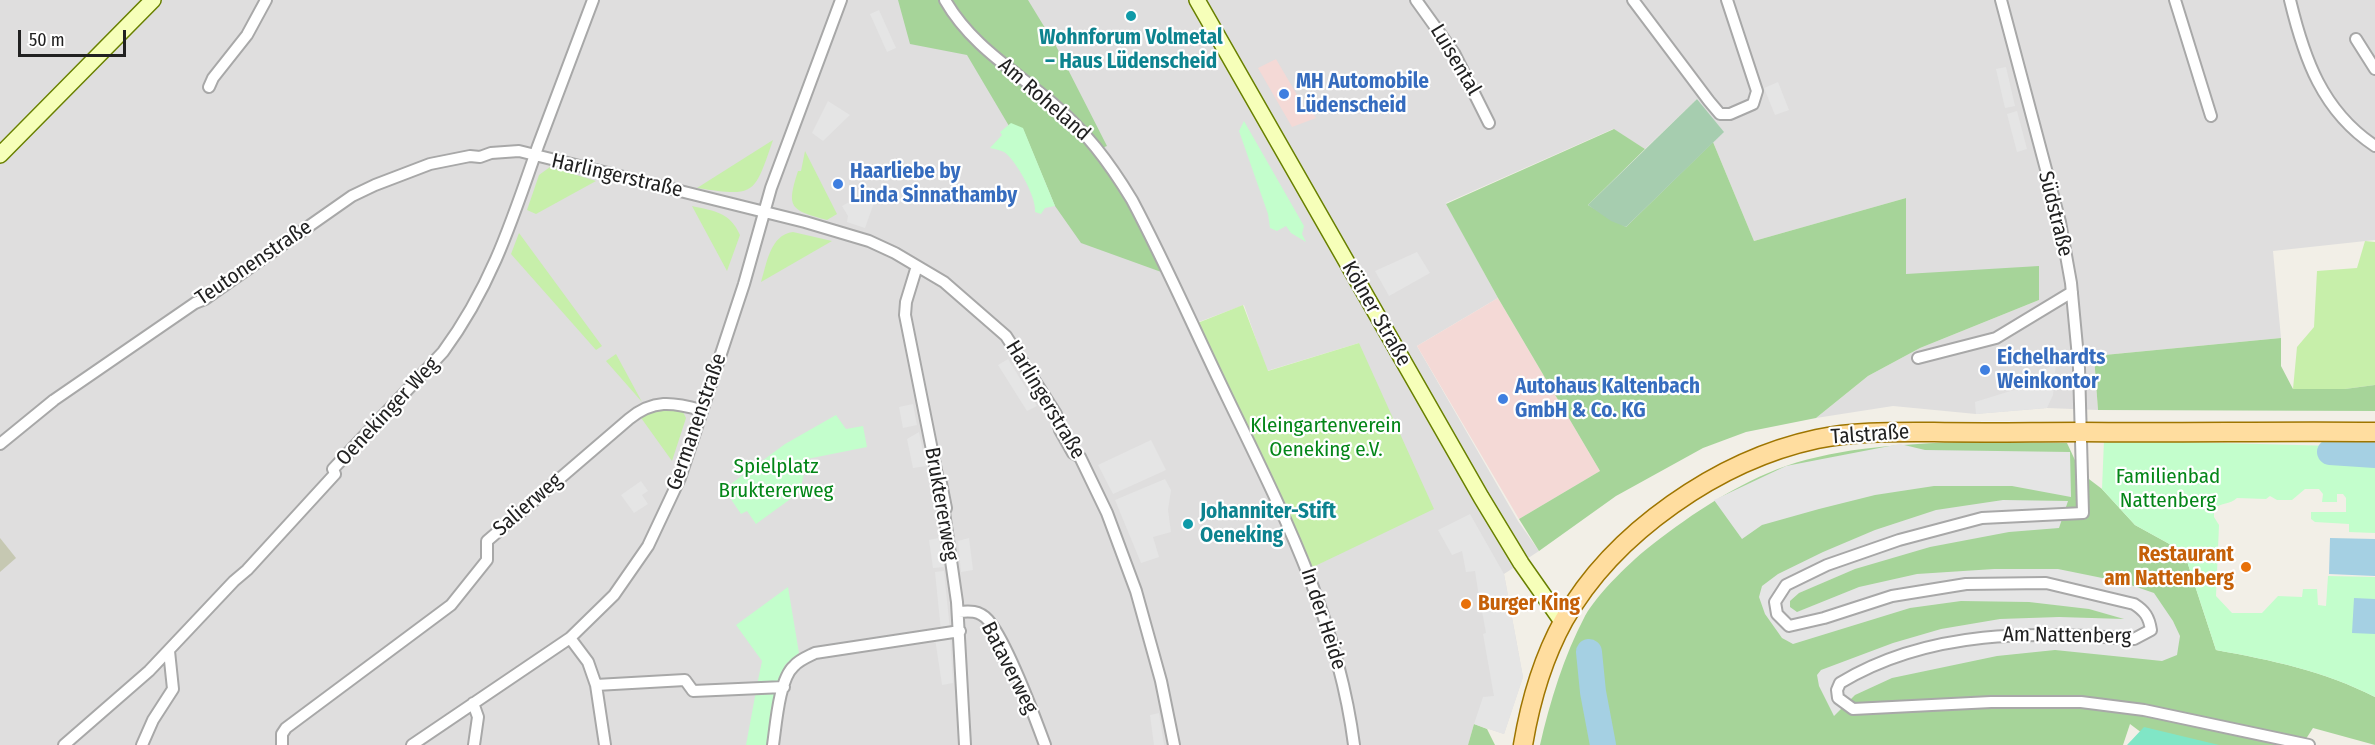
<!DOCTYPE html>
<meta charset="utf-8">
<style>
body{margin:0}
#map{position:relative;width:2375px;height:745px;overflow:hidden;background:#f2efe7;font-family:"Fira Sans Condensed",sans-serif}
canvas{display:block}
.scale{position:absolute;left:18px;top:30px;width:108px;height:27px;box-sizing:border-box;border:3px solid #212121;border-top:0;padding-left:8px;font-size:18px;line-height:21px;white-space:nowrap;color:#212121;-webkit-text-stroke:4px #fff;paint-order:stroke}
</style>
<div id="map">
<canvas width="2375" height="745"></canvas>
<div class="scale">50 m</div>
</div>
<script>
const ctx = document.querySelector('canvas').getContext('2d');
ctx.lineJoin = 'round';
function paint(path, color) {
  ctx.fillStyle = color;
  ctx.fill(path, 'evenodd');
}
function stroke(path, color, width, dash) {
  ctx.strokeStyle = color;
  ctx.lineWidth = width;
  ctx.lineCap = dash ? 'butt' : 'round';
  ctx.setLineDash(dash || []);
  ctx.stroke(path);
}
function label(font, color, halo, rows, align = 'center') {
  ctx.font = font + ' "Fira Sans Condensed",sans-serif';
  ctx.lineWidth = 4.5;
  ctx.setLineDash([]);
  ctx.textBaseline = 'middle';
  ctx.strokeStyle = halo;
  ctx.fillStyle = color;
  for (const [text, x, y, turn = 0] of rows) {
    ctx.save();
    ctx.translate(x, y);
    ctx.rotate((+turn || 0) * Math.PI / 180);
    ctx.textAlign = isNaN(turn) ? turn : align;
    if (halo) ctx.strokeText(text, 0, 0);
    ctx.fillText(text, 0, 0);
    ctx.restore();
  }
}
paint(new Path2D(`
 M0 0H2375V240L2273 251 2281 338 2094 356 2098 410 2047 408 1976 414 1893 406 1816 418 1868 376 1920 348 2039 300 1906 274V198L1754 241 1713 142 1723 132 1697 99 1645 149 1613 129 1446 203 1498 298 1417 346 1518 521 1539 551 1504 574 1523 677 1504 734 1474 724 1468 745H0ZM1244 305 1267 371 1359 343 1346 550 1311 568 1196 323Z`), '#dfdede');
paint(new Path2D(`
 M1276 59 1307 112 1311 110 1316 118 1292 127 1258 68Z
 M1498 298 1600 471 1519 519 1417 346Z`), '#f4d9d6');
paint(new Path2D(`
 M0 538 16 558 0 572Z`), '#c6c8b2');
paint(new Path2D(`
 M773 140C754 195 756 197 697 188Z
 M805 151 837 214 827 220C790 210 786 208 798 171H801Z
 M550 167 596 181 536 214 527 210 539 175Z
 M692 206C714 211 730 212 740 235L727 271Z
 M793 232 832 241 761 282C767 263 770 235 793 232Z
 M519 233 602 346 596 350 511 254Z
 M2365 241 2375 242V385L2345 389H2293L2297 347 2314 327 2317 271 2357 268Z
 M1243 305 1268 371 1359 343 1434 509 1311 568 1195 324Z
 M616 354 642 402 606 361Z
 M658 408 682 410 686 418 672 461 639 415Z`), '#c7efaa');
paint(new Path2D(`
 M898 0H942L1068 122 1118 182 1164 273 1081 243 1055 206 1023 129 1009 126 967 55 910 44Z
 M949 0H1028L1056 46 1107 146 1102 148 967 28Z
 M1614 129 1645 149 1588 205 1626 227 1713 142 1754 241 1906 198V274L2039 266V300L1920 348 1868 376 1816 418 1746 432 1703 448 1616 496 1539 551 1519 519 1600 471 1498 298 1446 204Z
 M2281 338V366L2293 389H2345L2375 385V411L2098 410 2094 356Z
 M1962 442 2067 443 2081 473 2102 489 2135 525 2184 552 2216 650C2271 660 2324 671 2375 697V745L2313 728 2302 745H2158L2130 724 2123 745H1540C1550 701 1564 656 1585 616 1598 593 1632 560 1653 544 1693 513 1738 483 1786 466 1842 447 1904 444 1962 442Z
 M1474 724 1487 729 1495 745H1468Z`), '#a6d499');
paint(new Path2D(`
 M1697 99 1724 132 1626 227 1611 221 1588 205Z`), '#a6cdaf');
paint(new Path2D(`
 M1244 121 1304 226 1302 234 1306 242 1291 233 1286 226 1277 231 1270 228 1268 214 1239 131Z
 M1011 123 1023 128 1055 206 1045 208 1041 214 1035 212C1037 198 1016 160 1004 152 1000 150 995 149 990 148L1002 135 1000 132Z
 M836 415 846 429 863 426 867 447 807 459 800 492 756 524 747 511 741 514 724 489 785 444Z
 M2104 440 2375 447V533L2349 532V524L2315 522 2311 519V512H2346V498L2343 494H2337V502H2322L2323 494 2319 489H2305L2292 500H2277L2270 496 2266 499 2237 498C2229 505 2222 502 2214 509V517L2219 525 2216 596 2232 613H2262L2278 596 2302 597 2303 589H2317L2318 605 2326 606 2328 576 2375 577V697C2324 671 2271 660 2216 650L2184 552 2135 525 2102 489Z
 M788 587 799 653 785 665 778 685H757L762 661 736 625Z
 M777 690 768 745H746L756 691Z`), '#c3fecc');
paint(new Path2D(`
 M2144 727 2219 745H2127Z`), '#80e6c6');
paint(new Path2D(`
 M879 10 896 48 887 52 870 14Z
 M2006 67 2015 106 2005 108 1996 69Z
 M1778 82 1789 110 1775 115 1764 88Z
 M828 101 850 115 823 141 812 133Z
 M2017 111 2027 149 2017 152 2007 114Z
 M860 196 875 200 865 228 847 222 848 216 842 206Z
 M1417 252 1430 273 1389 296 1375 271Z
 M1008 359 1037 406 1027 411 998 365Z
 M2056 363 2053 395 2047 408 1976 414 1975 402 2017 389 2016 386Z
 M913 404 917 425 903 428 899 407Z
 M919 432 926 466 913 468 907 439Z
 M1151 440 1166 470 1113 494 1098 465Z
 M1900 444 1925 450 2070 452 2071 497 2012 486H1934L1875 495 1819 509 1762 525 1742 539 1714 500 1786 466Z
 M1165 479 1171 490 1168 510 1171 532 1153 537 1159 557 1141 563 1115 500Z
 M641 481 648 491 642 495 648 504 634 513 621 495Z
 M2003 500 2068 501 2059 528 2009 532 1930 547 1855 569 1799 593 1790 601V607L1797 612 1859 587 1917 574 1994 569H2058L2122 582 2154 593 2173 621 2180 636 2177 655 2162 661 2055 650 1997 656 1892 678 1855 695 1834 716 1819 686 1817 675 1821 670 1893 643 1941 629 2000 619 2059 617 2124 619 2089 609 2029 602 1961 601 1910 608 1793 644 1782 638 1765 614 1759 597 1762 586 1778 574 1823 552 1875 530 1936 510Z
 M1470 514 1504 574 1523 677 1504 734 1474 724 1483 697 1494 696 1483 634 1486 633 1482 611 1485 610 1483 598H1479L1475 571 1466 572 1462 551 1452 555 1438 530Z
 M939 538 944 567 933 568 929 540Z
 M969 538 973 570 961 572 958 541Z
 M944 571 950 630 941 631 935 572Z
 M950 635 953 683 942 685 935 638Z
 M1159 713 1164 745H1154L1150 715Z`), '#e5e5e5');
paint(new Path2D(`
 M2330 538 2375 539V576L2329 574Z
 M2354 598 2375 599V634L2352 633Z`), '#a5d0e3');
stroke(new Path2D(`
 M2330 452 2375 455
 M1589 652 1593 692 1603 745`), '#a5d0e3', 26);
const street = new Path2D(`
 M945 0C970 44 1012 69 1050 101 1085 130 1109 162 1132 200 1166 264 1195 331 1227 397 1281 509 1338 619 1354 745
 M1416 0 1454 53 1489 123
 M1633 0 1709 101 1720 114H1730L1753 104 1757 91 1727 0
 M2001 0 2060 222 2071 283 2079 368 2083 513 1982 518 1899 540 1827 565 1786 585 1775 602 1777 614 1789 626 1824 618 1892 596 1966 584 2046 583 2134 604C2145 611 2149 617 2151 630L2134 639C2035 631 1929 629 1840 683L1837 690 1838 698 1853 709 1991 702H2081L2144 710 2309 745
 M2175 0 2211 116
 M2290 0C2304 58 2322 111 2375 146
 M2356 39 2375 69
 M209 87 213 78 247 35 266 0
 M917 266 906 302 905 315 938 480 941 483 946 508 944 512 957 602 965 745
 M1918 358 1996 338 2072 292
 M0 444 54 400 195 303 205 299 352 196 375 185 430 164 470 156 480 157 491 153 519 151 805 222 869 241 895 253 944 282 1006 336 1056 414 1060 430 1073 453 1080 457 1107 513 1136 591 1161 681 1174 745
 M958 612C969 611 979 610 988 620 1007 642 1034 715 1045 745
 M570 638 588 662 596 685 605 745
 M596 685 685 680 693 691 784 687
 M473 703 478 717 474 745
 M64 745 149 671 234 581 247 570 335 474 333 469 443 352C491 287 512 221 538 146 556 97 575 49 593 0
 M142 745 153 720 173 689 169 651
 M282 745V734L286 728 451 605 487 560V541L629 419C653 399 673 402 701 410
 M412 745 570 638 614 595 648 546 680 478 744 284 771 188 841 0
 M773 745C776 725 779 679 794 666 799 660 807 657 815 653L960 631`);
const secondary = new Path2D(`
 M1197 0 1481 497 1521 563 1563 623
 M0 155 153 0`);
const primary = new Path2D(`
 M1523 745C1530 703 1543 658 1564 620 1614 532 1719 460 1817 439 1855 431 1895 432 1934 432 1983 433 2032 432 2081 432 2179 433 2277 431 2375 432`);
stroke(street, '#a8a8a8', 14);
stroke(secondary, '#698000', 18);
stroke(primary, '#9e7500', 21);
stroke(street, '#fff', 10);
stroke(secondary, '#f6ffb9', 15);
stroke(primary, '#ffdd9f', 18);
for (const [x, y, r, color] of [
 [1131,16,6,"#0f9aa8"],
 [1284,94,6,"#3f7fe0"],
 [838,184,6,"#3f7fe0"],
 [1985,370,6,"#3f7fe0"],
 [1503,399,6,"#3f7fe0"],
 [1188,524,6,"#0f9aa8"],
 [2246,567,6,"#e8710a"],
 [1466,604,6,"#e8710a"]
]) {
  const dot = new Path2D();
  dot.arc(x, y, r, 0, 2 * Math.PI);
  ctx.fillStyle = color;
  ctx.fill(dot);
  stroke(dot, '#fff', 2);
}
label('bold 21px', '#0d838f', '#fff', [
 ["Wohnforum Volmetal",1131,38],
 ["– Haus Lüdenscheid",1131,62],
 ["Johanniter-Stift",1200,512,"left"],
 ["Oeneking",1200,536,"left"]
]);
label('21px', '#212121', '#fff', [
 ["Luisental",1455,60,59],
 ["Am Roheland",1044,100,41],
 ["Harlingerstraße",617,176,13],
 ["Südstraße",2055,214,76],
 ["Teutonenstraße",254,263,-34],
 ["Kölner Straße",1376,314,60],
 ["Harlingerstraße",1045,400,59],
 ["Oenekinger Weg",388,412,-47],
 ["Germanenstraße",697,422,-71],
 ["Talstraße",1870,435,-4],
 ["Bruktererweg",941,504,80],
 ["Salierweg",528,505,-41],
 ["In der Heide",1323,619,72],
 ["Am Nattenberg",2067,636,1],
 ["Bataverweg",1009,668,63]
]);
label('bold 21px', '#366cbe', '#fff', [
 ["MH Automobile",1296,82],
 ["Lüdenscheid",1296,106],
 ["Haarliebe by",850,172],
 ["Linda Sinnathamby",850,196],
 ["Eichelhardts",1997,358],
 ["Weinkontor",1997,382],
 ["Autohaus Kaltenbach",1515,387],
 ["GmbH & Co. KG",1515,411]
], 'left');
label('21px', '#048618', '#fff', [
 ["Kleingartenverein",1326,426],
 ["Oeneking e.V.",1326,450],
 ["Spielplatz",776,467],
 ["Bruktererweg",776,491],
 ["Familienbad",2168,477],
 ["Nattenberg",2168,501]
]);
label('bold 21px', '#c56008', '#fff', [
 ["Restaurant",2234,555],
 ["am Nattenberg",2234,579],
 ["Burger King",1478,604,"left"]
], 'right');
</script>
